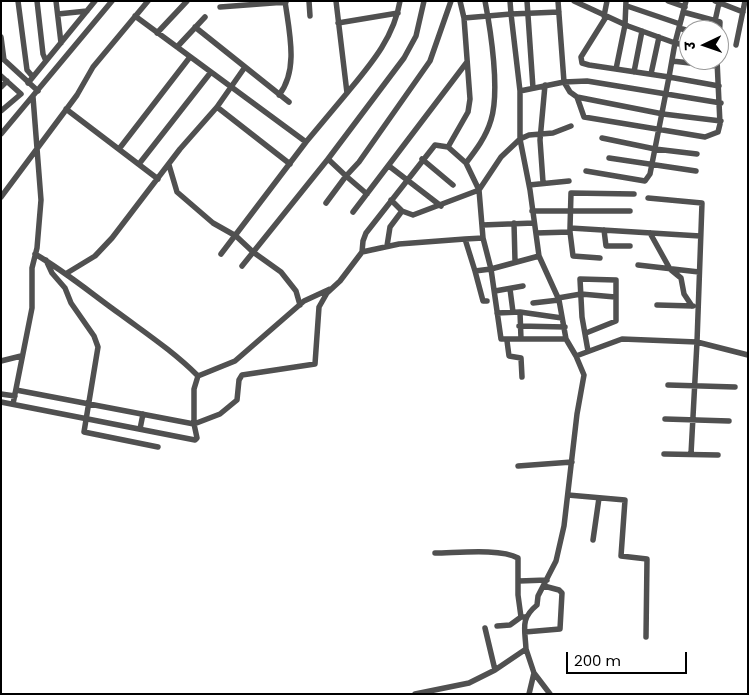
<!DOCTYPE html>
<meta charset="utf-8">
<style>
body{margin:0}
#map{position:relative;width:749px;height:695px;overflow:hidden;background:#fff;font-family:Poppins,"Noto Sans Devanagari",sans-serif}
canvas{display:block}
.frame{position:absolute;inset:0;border:2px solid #000;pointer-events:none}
.north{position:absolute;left:679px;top:20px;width:50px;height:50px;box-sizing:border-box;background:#fff;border:1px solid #999;border-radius:50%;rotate:267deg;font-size:14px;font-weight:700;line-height:20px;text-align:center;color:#000}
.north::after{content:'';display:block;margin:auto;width:18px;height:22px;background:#000;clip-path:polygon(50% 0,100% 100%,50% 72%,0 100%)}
.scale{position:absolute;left:566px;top:652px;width:121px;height:22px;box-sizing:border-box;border:2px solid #000;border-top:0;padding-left:6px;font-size:15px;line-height:18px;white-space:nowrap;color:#000;-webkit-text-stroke:4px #fff;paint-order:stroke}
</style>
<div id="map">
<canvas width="749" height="695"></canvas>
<div class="frame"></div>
<div class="north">उ</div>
<div class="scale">200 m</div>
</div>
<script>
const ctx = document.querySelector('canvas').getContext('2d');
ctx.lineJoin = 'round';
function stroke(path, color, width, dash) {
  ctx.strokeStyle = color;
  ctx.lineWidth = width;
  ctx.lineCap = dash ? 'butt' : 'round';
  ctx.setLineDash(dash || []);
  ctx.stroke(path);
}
stroke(new Path2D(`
 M18 1 27 70 33 77
 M37 1 43 54 46 61
 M56 1 61 43
 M309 1 310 16
 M424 1 416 36 404 58 328 159 346 176 359 162 430 61 451 1
 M460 1 464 18 511 14 520 91
 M510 1 511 14 559 12
 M527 1 533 88
 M558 1 564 82 520 91V139L530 190 539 256 559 300 566 339 576 356 622 339 697 342 702 203 648 198
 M574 1 628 26 675 43 686 1
 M668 1 685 7
 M715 1 743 12
 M627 6 680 24
 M220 7 286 2
 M683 12 720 22 719 41
 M58 14 87 11
 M135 16 306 142
 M604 16 607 1
 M606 17 581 57 582 63 589 65 669 77 675 43 689 46
 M715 21 719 3
 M338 23 398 13
 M195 27 289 102
 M679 28 689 31
 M157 33 187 1
 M1 37 4 60
 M736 45 745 1
 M177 47 205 17
 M1 57 38 91
 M672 61 717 66
 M616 69 625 25 626 1
 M634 72 642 31
 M651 74 659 37
 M1 76 21 94 1 111
 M28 83 95 1
 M1 87 7 81
 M347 93C370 65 394 38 400 1
 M279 95C299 70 289 31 285 1
 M577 97 584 117 705 137 718 132 720 124 717 60
 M217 107 290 164
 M66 109 158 179
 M721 121 663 114 577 97 570 92 564 82 587 81 721 103
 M1 134 112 1
 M602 138 655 149 697 154
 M119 149 190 57
 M609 158 696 171
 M422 159 453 185
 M466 163C476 150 486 137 491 120 500 91 491 32 485 1
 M139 164 211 72
 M169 165 177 192 213 223 236 236 253 252 281 272 296 291 300 305
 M389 166 441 206
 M586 171 645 181 650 174 669 77 719 86
 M543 182 540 140 545 85
 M529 185 569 181
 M1 197 77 95 93 67 148 1
 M391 200 402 211 413 215 479 190 466 163 448 147
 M326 203 346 176 367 194
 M532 211H630
 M353 212 467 62
 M514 223 515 261
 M482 225 534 223
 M570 228 571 193 634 194
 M604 230 606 246H630
 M570 232 573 256 600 258
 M536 233 570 232V228L700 236
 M650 233 670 269 681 278 684 294 692 306
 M483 238 465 239 475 271 491 269 501 339H566
 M387 246 390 227 402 211
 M362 252 363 241 366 233 435 145 448 147 468 112 470 99 464 18
 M35 254C66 272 92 294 120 314 147 334 174 352 198 376
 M221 254 306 142 347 93 336 1
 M539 256 491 269 483 238 479 190 501 157 520 139 529 135 553 133 571 126
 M46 260 52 273 65 288 71 303 94 336 98 347 84 432 158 447
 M638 265 699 272
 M242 266 328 159
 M475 271 483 301H487
 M67 273 95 256 112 238 180 149 217 107 245 67
 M510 289 513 312
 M495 291 523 286
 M558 298 581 294 615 297
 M533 303 559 300
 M657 305 693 306
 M520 312 521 339
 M497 313 520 312 562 318
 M519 326 565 327
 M586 333 616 321V280L580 279 582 317 588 351
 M507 341 509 356 521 358 522 377
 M1 361 21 356
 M668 385 735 387
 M16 390 194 424V389L198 376 235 361 304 301 330 289
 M1 394 15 396
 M1 402 195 440 197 438 194 424 220 414 237 400 239 380 242 375 315 364 319 307 327 293 340 281 362 252 399 244 465 239
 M13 404 32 308V268L37 248 41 200 33 97
 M665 419 729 421
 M140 429 143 414
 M664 454 718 455
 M691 454 697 342 748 355
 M518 466 572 462
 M568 495 625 500 621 556 647 559 646 637
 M593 540 599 498
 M435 553C456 553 500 548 518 558V595L521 617H525
 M519 581 547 580
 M497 626 510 625 521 617
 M485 628 495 670
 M525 632 560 629 562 593 559 590 544 586
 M526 649C525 628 520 619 537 605L538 596 556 561 564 526 577 414 584 375 576 356
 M534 673 550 694
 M415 694 469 683 495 670 526 649 534 673 529 694`), '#505050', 5.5);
</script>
